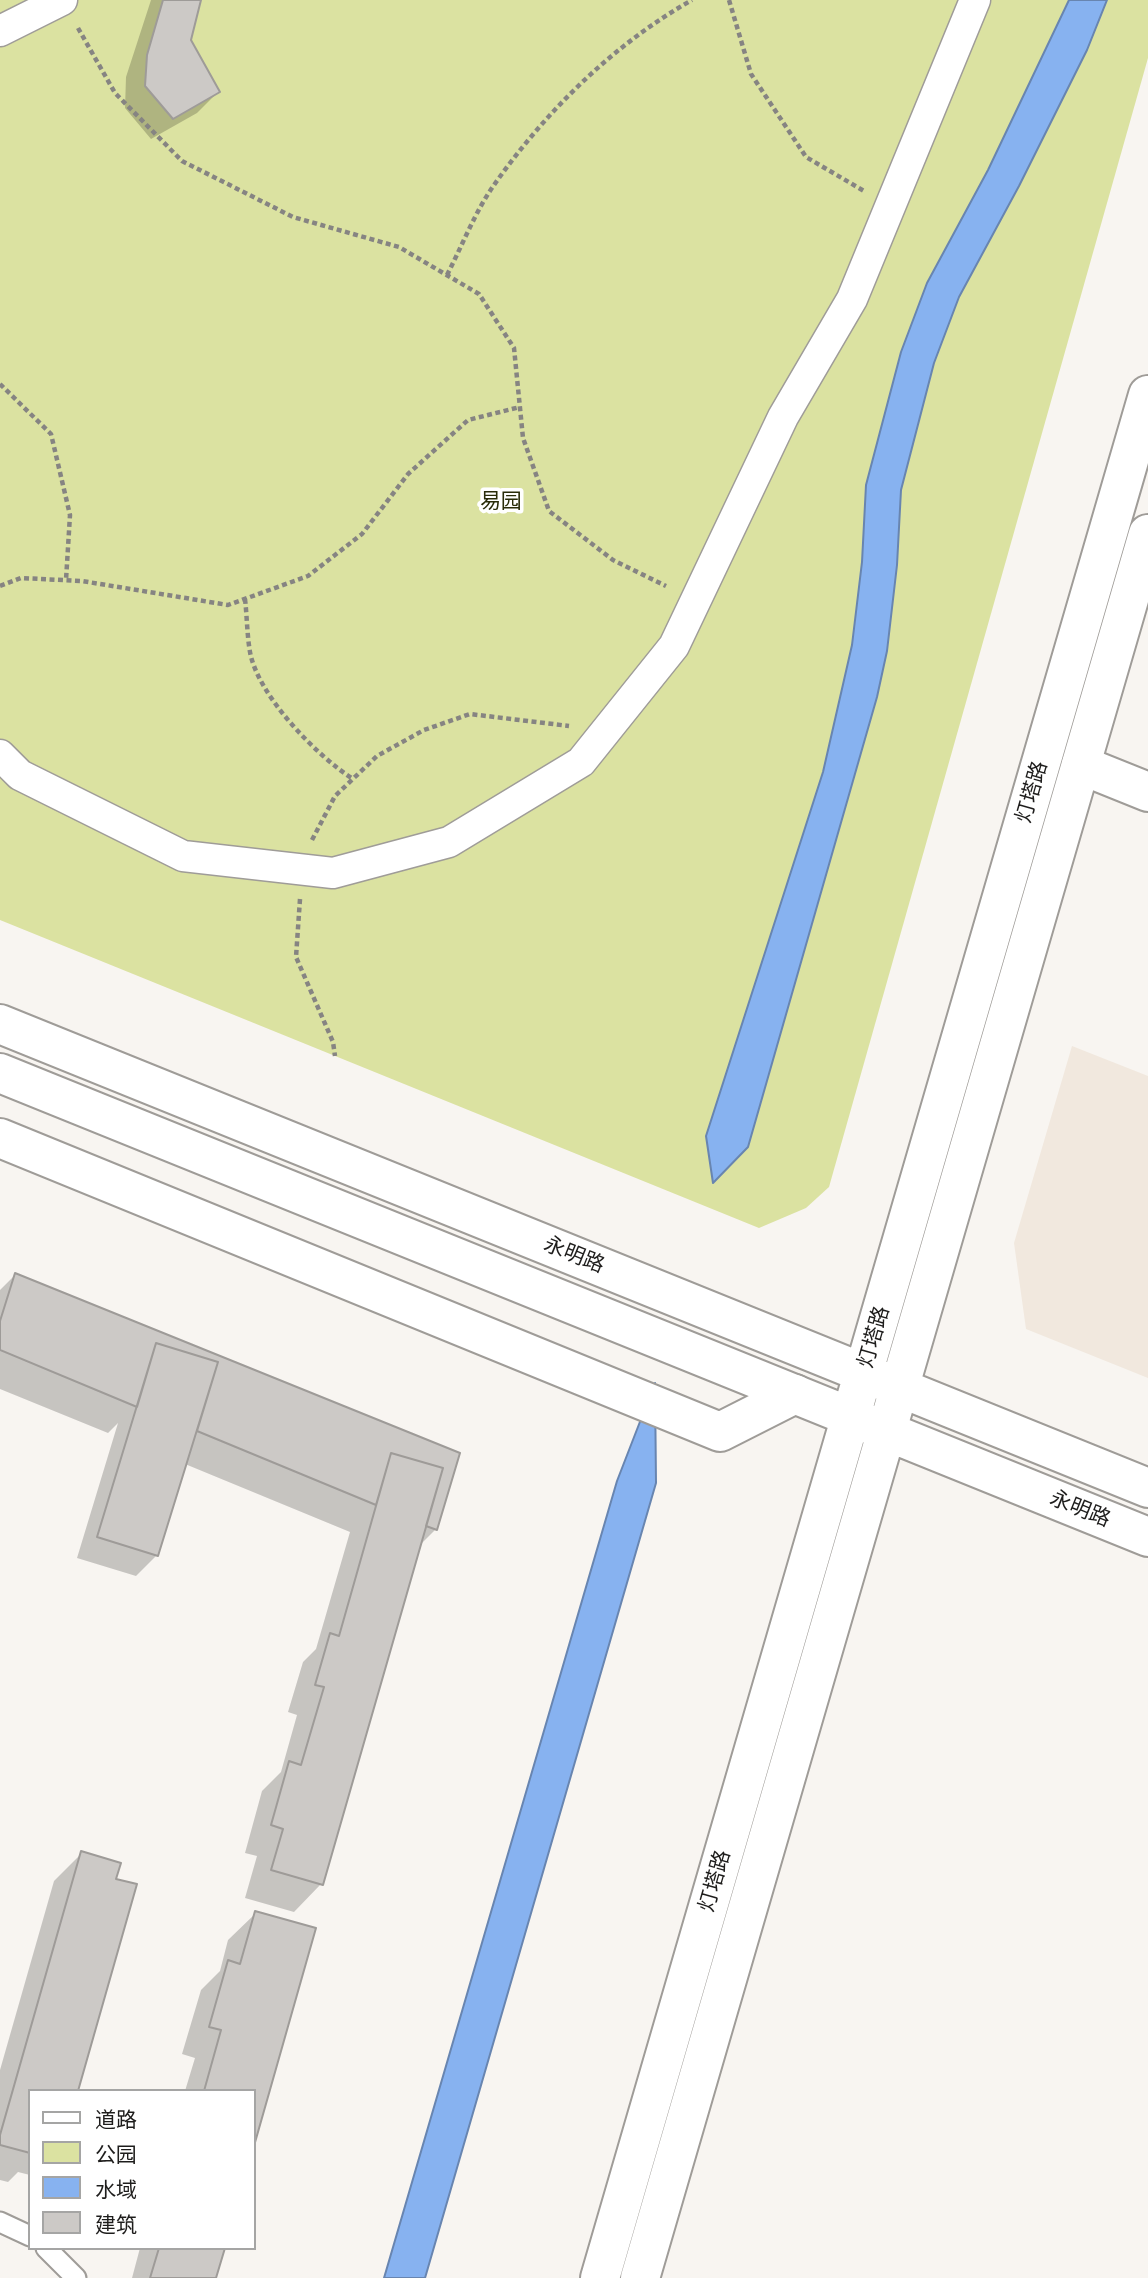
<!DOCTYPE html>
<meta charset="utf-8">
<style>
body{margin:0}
#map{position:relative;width:1148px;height:2278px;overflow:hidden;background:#f8f5f1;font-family:"Alegreya Sans","Noto Sans SC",sans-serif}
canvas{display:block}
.legend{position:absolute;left:28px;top:2089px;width:228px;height:161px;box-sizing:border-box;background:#fff;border:2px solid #a5a5a4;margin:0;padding:9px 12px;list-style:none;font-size:21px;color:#1e1d1c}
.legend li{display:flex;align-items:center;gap:14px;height:35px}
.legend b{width:35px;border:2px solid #a5a5a4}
</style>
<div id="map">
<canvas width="1148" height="2278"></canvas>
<ul class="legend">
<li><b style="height:9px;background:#fff"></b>道路</li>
<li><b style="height:19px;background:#dbe2a1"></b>公园</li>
<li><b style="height:19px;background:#87b2f0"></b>水域</li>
<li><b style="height:19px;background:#ccc9c6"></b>建筑</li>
</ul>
</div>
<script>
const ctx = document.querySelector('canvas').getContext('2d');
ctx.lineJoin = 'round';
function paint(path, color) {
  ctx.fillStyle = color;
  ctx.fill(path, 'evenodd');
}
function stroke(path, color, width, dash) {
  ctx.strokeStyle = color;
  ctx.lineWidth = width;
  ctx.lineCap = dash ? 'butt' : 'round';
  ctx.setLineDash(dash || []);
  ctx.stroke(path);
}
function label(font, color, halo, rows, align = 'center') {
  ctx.font = font + ' "Alegreya Sans","Noto Sans SC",sans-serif';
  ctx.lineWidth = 7;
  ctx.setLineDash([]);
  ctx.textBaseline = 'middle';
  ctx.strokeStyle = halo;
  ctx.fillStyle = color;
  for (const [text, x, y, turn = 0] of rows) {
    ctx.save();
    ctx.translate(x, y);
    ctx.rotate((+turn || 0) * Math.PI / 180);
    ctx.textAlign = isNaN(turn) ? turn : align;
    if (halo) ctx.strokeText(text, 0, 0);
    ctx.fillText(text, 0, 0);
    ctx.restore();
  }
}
paint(new Path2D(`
 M1072 1046 1148 1076V1378L1026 1329 1014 1243Z`), '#f1e8de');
paint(new Path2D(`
 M0 0H1148V58L829 1187 806 1208 759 1228 0 920Z`), '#dbe2a1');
const water = new Path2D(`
 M1069 0H1107L1087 50 1019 186 959 297 934 363 901 490 897 565 887 651 877 697 748 1147 713 1183 706 1136 823 772 852 645 862 562 866 485 901 352 927 283 988 170Z
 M655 1383 656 1483 425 2278H384L617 1481Z`);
paint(water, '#87b2f0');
stroke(water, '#6885b0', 2);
paint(new Path2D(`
 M151 0H199L190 40 218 92 197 113 151 139 125 108 126 77Z
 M15 1275 458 1455 436 1529 418 1547 321 1884 294 1912 245 1898 257 1856 245 1853 262 1791 281 1772 297 1715 288 1712 303 1662 316 1649 350 1532 185 1464 157 1555 136 1576 77 1558 118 1423 108 1433 0 1389V1290Z
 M82 1853 30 2091V2175L18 2172 8 2182 0 2180V2070L54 1881Z
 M256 1913 314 1929 254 2140V2091H185L195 2058 182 2054 201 1990 220 1971 228 1940Z
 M140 2248H223L214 2278H132Z`), '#0003');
const building = new Path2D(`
 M163 0H201L191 40 220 92 173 119 145 86 147 55Z
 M15 1273 460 1453 437 1530 426 1526 443 1468 391 1453 376 1505 197 1431 218 1362 156 1343 137 1407 0 1350V1321Z
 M156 1343 218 1362 158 1556 97 1537Z
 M391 1453 443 1468 323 1885 271 1870 283 1829 271 1825 289 1761 301 1765 324 1687 315 1685 330 1633 339 1636Z
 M81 1851 121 1863 116 1879 137 1884 78 2091H30V2153L0 2145V2135Z
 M255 1911 316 1928 254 2146V2091H204L221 2030 209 2027 228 1960 240 1964Z
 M159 2248H225L216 2278H150Z`);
paint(building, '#ccc9c6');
stroke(building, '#9e9b98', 2);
const service = new Path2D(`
 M0 2222 30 2236
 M46 2248 76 2278`);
const pedestrian = new Path2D(`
 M0 31 62 0
 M0 755 20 775 183 856 333 873 449 842 581 762 674 646 783 417 852 299 975 0`);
const minor = new Path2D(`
 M1081 765 1148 792
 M0 1138 720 1432 795 1394`);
const tertiary = new Path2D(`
 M0 1024 1148 1488
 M0 1073 1148 1537
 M600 2278 1148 395
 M640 2278 1148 534`);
stroke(service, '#9f9c98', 23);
stroke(pedestrian, '#9f9c98', 33);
stroke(minor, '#9f9c98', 42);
stroke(tertiary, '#9f9c98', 42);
stroke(new Path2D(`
 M729 0 751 74 806 157 864 191
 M78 28 115 93 182 161 293 217 399 247 479 294 514 348 523 438 549 511 613 560 666 586
 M447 275C462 246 475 212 494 185 546 111 614 44 692 0
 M0 384 51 434 70 515 66 580
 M0 586 21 578 82 581 228 605 308 576 362 534 408 474 468 420 520 407
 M245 599C247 616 247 635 250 652 258 696 317 756 353 779
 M312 840 335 796 377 756 424 730 470 714 569 726
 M300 899 296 957 333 1042 335 1056`), '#868482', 4.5, [5, 3.5]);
stroke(service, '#fff', 19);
stroke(pedestrian, '#fff', 30);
stroke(minor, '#fff', 38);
stroke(tertiary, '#fff', 38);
label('21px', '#292c09', '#fff', [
 ["易园",501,502]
]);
label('21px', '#1e1d1c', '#fff', [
 ["灯塔路",1032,792,-74],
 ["永明路",574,1255,22],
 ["灯塔路",874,1337,-74],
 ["永明路",1080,1509,22],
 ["灯塔路",715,1881,-74]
]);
</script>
